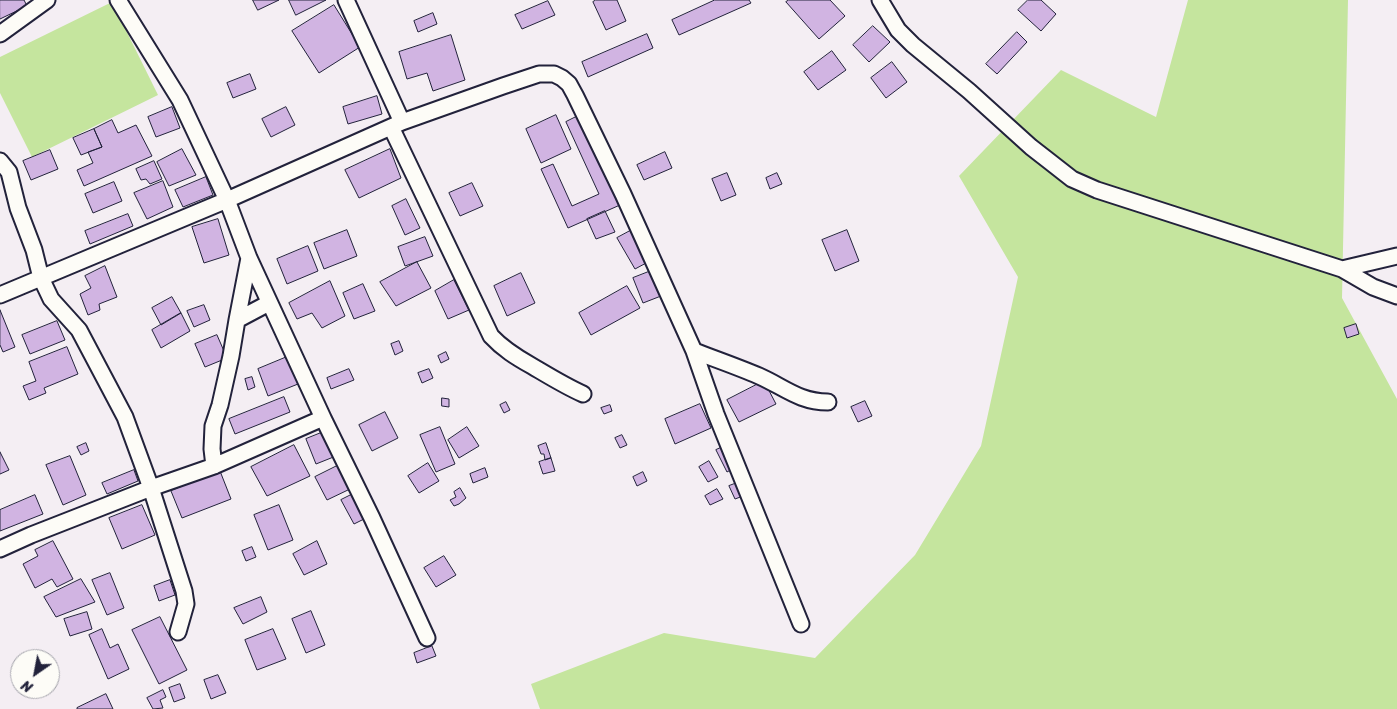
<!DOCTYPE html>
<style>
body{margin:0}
#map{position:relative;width:1397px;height:709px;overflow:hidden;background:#f4eef3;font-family:Sriracha,sans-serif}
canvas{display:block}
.north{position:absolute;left:10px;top:649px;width:50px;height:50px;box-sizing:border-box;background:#fdfcf7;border:1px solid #a5a5ac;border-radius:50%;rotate:213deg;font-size:14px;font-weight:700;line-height:20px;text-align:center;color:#22223b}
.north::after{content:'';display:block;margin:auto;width:18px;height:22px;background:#22223b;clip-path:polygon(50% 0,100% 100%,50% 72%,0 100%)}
</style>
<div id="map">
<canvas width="1397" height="709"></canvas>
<div class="north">N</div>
</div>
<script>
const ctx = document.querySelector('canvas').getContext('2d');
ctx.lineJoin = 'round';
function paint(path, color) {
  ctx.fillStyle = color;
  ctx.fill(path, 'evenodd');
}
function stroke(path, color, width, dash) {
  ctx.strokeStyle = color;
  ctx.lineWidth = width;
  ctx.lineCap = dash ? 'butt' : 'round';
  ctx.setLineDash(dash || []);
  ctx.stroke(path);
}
paint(new Path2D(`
 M1188 0H1348L1342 298 1397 399V709H540L531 684 664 633 815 658 915 555 981 446 1018 277 959 176 1061 70 1156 117Z
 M112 2 158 95 32 157 0 93V57Z`), '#c5e59e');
const building = new Path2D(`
 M0 0H24L27 6 0 19Z
 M253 0H279L258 10Z
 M289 0H326L296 15Z
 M596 0H617L626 21 606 30 593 2Z
 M715 0H749L751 3 679 35 672 20Z
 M789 0H830L845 16 819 39 786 2Z
 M1028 0H1041L1056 14 1041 31 1018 10Z
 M548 1 555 15 522 29 515 15Z
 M334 5 360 47 319 73 292 31Z
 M433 13 437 24 418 32 414 21Z
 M873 26 890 42 869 62 853 45Z
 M1017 32 1027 42 997 74 986 64Z
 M647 34 653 48 588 77 582 62Z
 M451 35 465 80 433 91 427 73 407 79 399 52Z
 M832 51 846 70 818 90 804 72Z
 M892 62 907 82 886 98 871 78Z
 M250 74 256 89 233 98 227 83Z
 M377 96 382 114 348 124 343 107Z
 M172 107 180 128 156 137 148 117Z
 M286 107 295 125 271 137 262 119Z
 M556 115 571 149 541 163 526 129Z
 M580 115 620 205 568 228 541 169 553 164 572 206 599 194 566 122Z
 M112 120 118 133 136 125 152 156 84 186 77 170 93 163 88 152 102 147 94 129Z
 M94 129 102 147 81 155 73 138Z
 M182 149 196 175 169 186 157 162Z
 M390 149 401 178 359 198 345 170Z
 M50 150 58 169 31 180 23 161Z
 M665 152 672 168 644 180 637 165Z
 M154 161 162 179 150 184 146 179 141 180 136 169Z
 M727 173 736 195 721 201 712 179Z
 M777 173 782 184 770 189 766 178Z
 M206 177 213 195 183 207 175 190Z
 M163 181 173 207 147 219 134 193Z
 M114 182 122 201 93 213 85 194Z
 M472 183 483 206 460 216 449 193Z
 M406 199 420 228 405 235 392 206Z
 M605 211 615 232 596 239 587 219Z
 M128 214 133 226 90 244 85 231Z
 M218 219 229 255 204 263 192 227Z
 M347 230 357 256 324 269 314 243Z
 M847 230 859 261 835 271 822 240Z
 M630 231 648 262 635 269 617 238Z
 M425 237 433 256 405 266 398 247Z
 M308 246 318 271 287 284 277 259Z
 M417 262 431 288 396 306 380 282Z
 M105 266 117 297 99 304 100 310 88 315 80 294 91 288 85 276Z
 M651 271 661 296 643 303 633 278Z
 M521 273 535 303 507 316 494 286Z
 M454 280 469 310 448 319 435 291Z
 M330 281 345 316 322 328 312 313 297 319 289 303Z
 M363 284 375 311 354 319 343 293Z
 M627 286 640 308 591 335 579 313Z
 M172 297 181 313 161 325 152 308Z
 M204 305 210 320 194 327 187 311Z
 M0 310 15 347 3 352 0 345Z
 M181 313 190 331 161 348 152 330Z
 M57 321 65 340 30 354 22 335Z
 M1356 324 1359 334 1347 338 1344 328Z
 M217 335 227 358 205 367 195 344Z
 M399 341 403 351 395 355 391 344Z
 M67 347 78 374 44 388 46 393 29 400 23 386 36 381 29 362Z
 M446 352 449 359 441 363 438 356Z
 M287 357 298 384 268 396 258 369Z
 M349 369 354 380 331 389 327 378Z
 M429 369 433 378 422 383 418 373Z
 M252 377 255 387 248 390 245 379Z
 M764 381 776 404 739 422 727 400Z
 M284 397 290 412 235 434 229 419Z
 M442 398 449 399V407L442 406Z
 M865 401 872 416 858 422 851 407Z
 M506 402 510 410 504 413 500 405Z
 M700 404 711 428 675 444 665 419Z
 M610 405 612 411 604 414 601 408Z
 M385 412 398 438 372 451 359 425Z
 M440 427 455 464 436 472 420 435Z
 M467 427 479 446 459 458 448 440Z
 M326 431 336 456 316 464 306 439Z
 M622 435 627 445 620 448 615 438Z
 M86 443 89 451 81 455 77 447Z
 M546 443 551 458 545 460 544 454H541L538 446Z
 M294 445 310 476 267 496 251 467Z
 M725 446 736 467 727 472 716 450Z
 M0 452 9 470 0 474Z
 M70 456 86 495 63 505 46 465Z
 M551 458 555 471 543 474 539 462Z
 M709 461 718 477 708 482 699 467Z
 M428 463 439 481 419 493 408 476Z
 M339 465 350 489 327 500 315 477Z
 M485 468 488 477 473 483 470 474Z
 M134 470 138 481 107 494 102 483Z
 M220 471 231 499 182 518 171 491Z
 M643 472 647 481 637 486 633 477Z
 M737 483 743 496 735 499 729 486Z
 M460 488 466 498 459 504 454 506 450 500 456 497 454 492Z
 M717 489 723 499 710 505 705 496Z
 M35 495 43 514 0 531V510Z
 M351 495 364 519 354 524 341 500Z
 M142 505 155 535 122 549 109 518Z
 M279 505 293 540 268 550 254 515Z
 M53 541 73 579 57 587 52 579 35 588 23 564 38 556 35 550Z
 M317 541 327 564 304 575 293 554Z
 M252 547 256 557 246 561 242 551Z
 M444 556 456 575 436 587 424 568Z
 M110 573 124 608 107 615 92 580Z
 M81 579 95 602 56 617 44 597Z
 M170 580 175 595 159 601 154 586Z
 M261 597 267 612 243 624 234 608Z
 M311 611 325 645 306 653 292 619Z
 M87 612 92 629 70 636 64 619Z
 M160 617 187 670 159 684 132 630Z
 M102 629 110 648 118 644 129 669 108 679 89 635Z
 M273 629 286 659 257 670 245 640Z
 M432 646 436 656 417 663 414 653Z
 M218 675 226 693 211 699 204 680Z
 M180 684 185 698 174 702 169 688Z
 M163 690 166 697 160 700 163 708 153 709 147 698Z
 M106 694 113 709H77V708Z`);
paint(building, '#d1b4e2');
stroke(building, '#22223b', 1);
const minor = new Path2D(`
 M346 0 402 122
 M880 0 898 30 913 45 969 91 1031 147 1049 161 1072 179 1097 190 1342 269 1397 256
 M0 34 47 0
 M391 127 491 336C503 349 516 357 532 366 549 376 565 386 583 394
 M0 161 9 172 18 208 34 250 41 278 51 299 79 330 125 417 151 488 184 591 186 604 178 632
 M1342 269 1373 287 1397 296
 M0 295 227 200 402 122 503 86 539 74H554L562 78 569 84 575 95 623 194 694 351 716 414 801 624
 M237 320 269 303
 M694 351C715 359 738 367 759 376 784 387 799 402 828 402
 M323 418 372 518 427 638
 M214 466 212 449 213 426 220 405 231 356 237 320 249 258
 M0 549 31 535 151 488 214 466 323 418 249 258 227 200 180 100 118 0`);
stroke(minor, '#22223b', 19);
stroke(minor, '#fdfcf7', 15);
</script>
